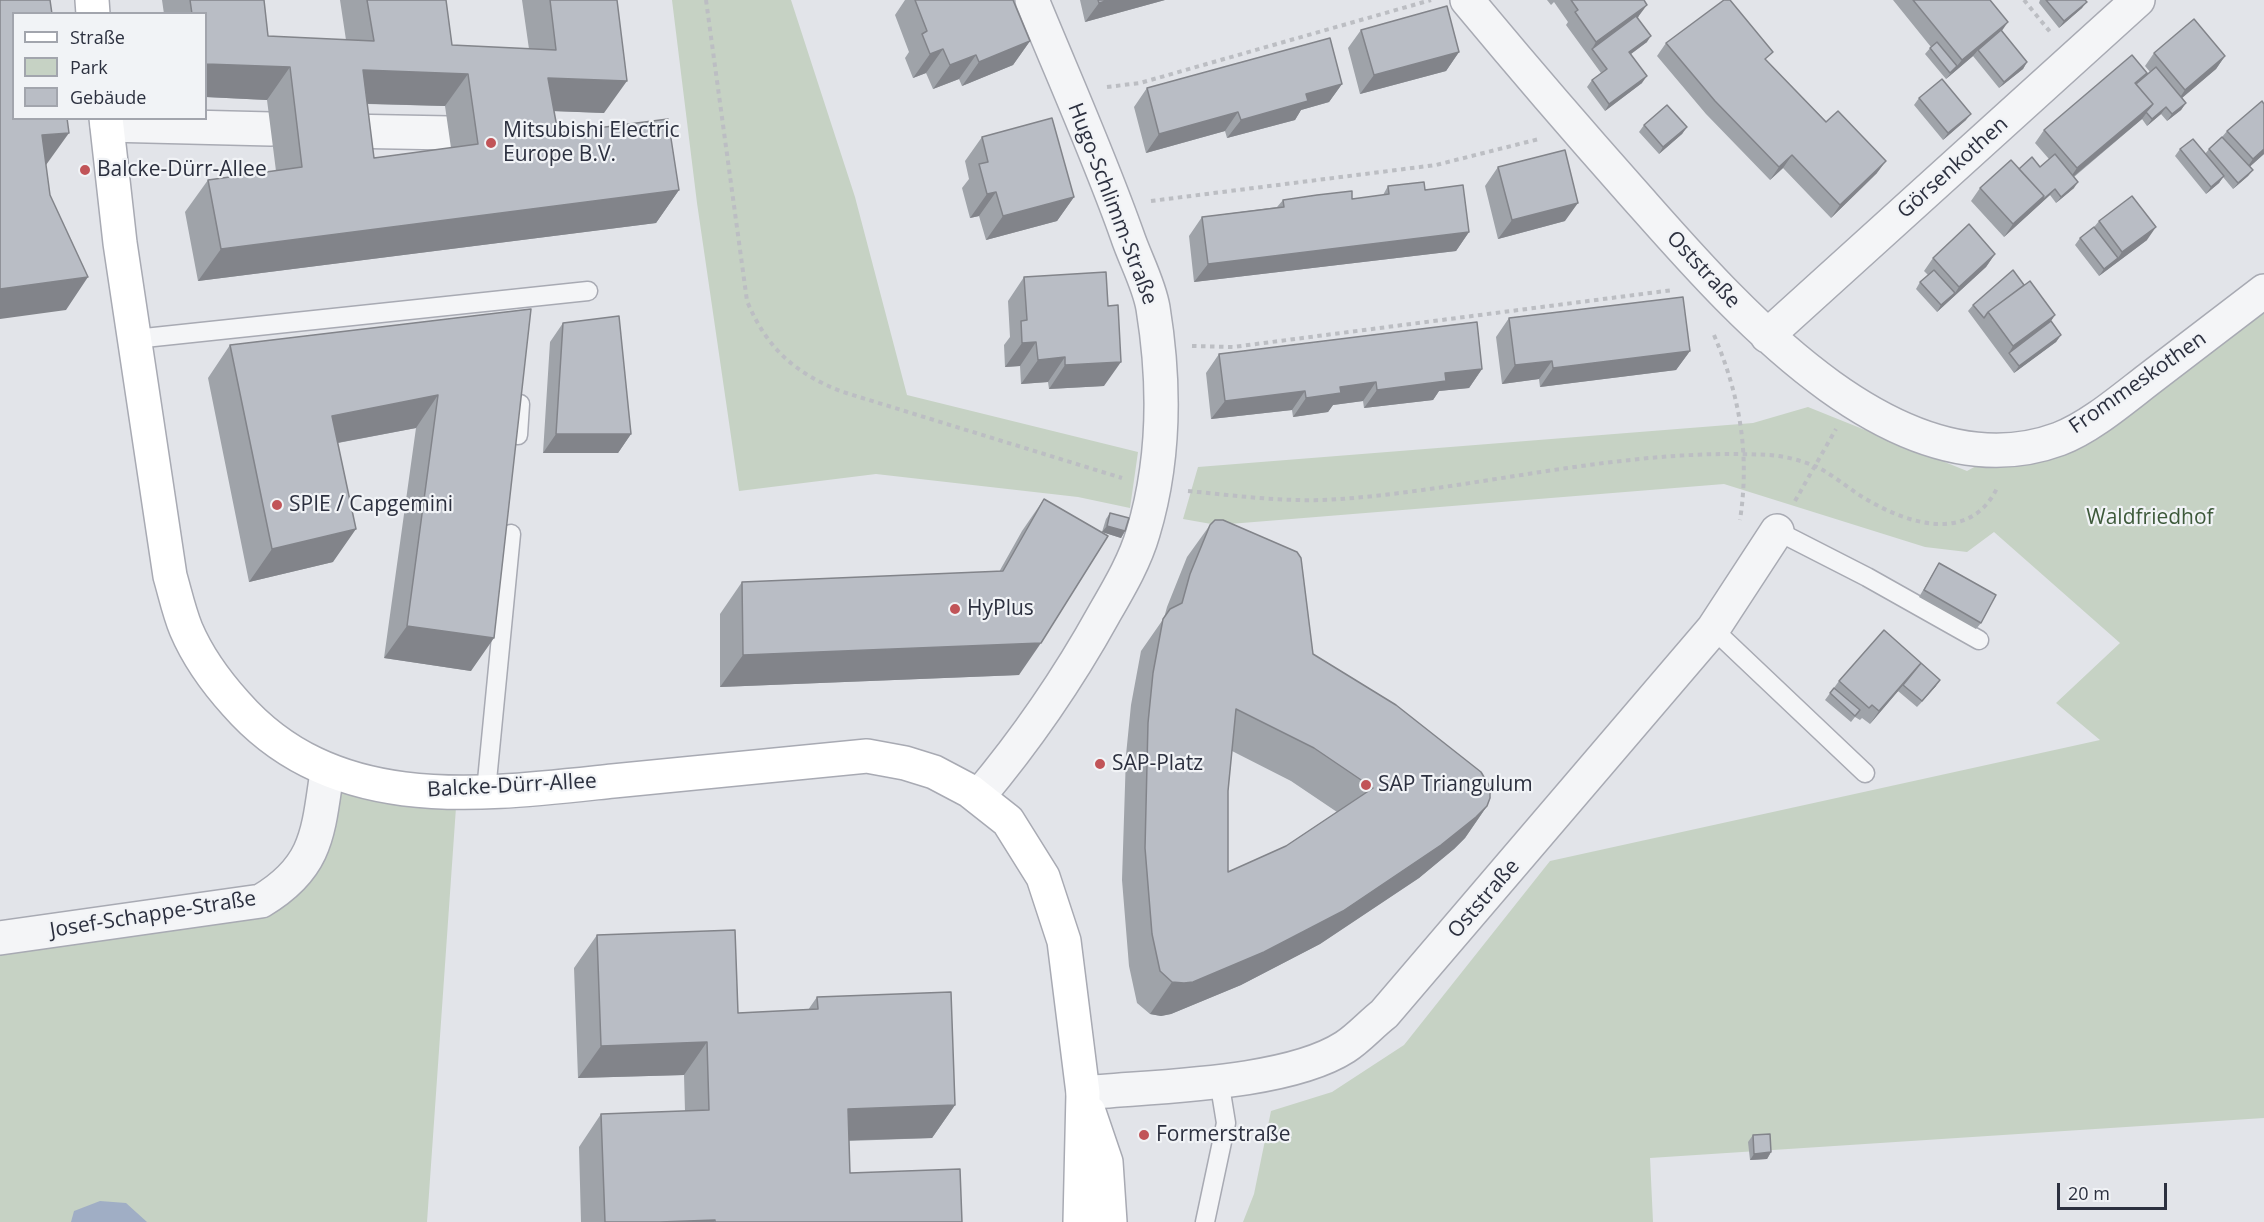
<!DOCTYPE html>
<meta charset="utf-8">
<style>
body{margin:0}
#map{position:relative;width:2264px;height:1222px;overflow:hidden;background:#e2e4e9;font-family:"Open Sans",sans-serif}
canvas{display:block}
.legend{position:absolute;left:12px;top:12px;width:195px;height:108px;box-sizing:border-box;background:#f1f3f6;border:2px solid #a2a5ad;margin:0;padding:8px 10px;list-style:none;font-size:18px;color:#2c303f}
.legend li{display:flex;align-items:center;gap:12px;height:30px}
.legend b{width:30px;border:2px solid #a2a5ad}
.scale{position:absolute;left:2057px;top:1183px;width:110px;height:27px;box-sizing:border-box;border:3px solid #2c303f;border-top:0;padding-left:8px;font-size:18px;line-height:21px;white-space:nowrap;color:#2c303f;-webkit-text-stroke:4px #f1f3f6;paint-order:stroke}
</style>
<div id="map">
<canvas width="2264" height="1222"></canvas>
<ul class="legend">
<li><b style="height:8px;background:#fff"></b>Straße</li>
<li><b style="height:16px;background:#c6d2c4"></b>Park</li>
<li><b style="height:16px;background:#b9bdc5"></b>Gebäude</li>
</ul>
<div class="scale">20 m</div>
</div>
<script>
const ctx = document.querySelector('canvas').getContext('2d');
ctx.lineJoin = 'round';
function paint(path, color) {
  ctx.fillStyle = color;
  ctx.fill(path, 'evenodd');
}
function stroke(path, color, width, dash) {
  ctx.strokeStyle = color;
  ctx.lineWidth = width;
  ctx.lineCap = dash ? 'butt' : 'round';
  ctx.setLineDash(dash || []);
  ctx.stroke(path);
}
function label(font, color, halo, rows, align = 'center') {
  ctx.font = font + ' "Open Sans",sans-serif';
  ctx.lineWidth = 4.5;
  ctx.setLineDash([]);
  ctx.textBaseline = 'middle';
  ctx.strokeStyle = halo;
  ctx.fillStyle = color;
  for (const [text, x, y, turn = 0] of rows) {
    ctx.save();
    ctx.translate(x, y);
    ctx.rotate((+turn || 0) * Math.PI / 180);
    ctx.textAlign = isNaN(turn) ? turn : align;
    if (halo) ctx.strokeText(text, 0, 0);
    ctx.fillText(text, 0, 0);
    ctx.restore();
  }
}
paint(new Path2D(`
 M672 0H791L855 197 907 395 1138 452 1130 508 1078 497 876 474 739 491 697 203Z
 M2264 291V1118L1650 1158 1653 1222H1243L1254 1194 1271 1111 1332 1092 1404 1045 1550 861 2100 740 2056 703 2120 643 1994 532 1967 552 1925 547 1724 484 1217 525 1183 519 1198 467 1753 423 1808 407 1967 471 2001 452 2029 447Z
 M327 772 457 793 427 1222H0V938L284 887Z`), '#c6d2c4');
paint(new Path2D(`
 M100 1201 126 1203 147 1222H71L74 1211Z`), '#a0aec5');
const lane = new Path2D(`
 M135 339 588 291
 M518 435 520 404
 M1777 531 1867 577 1979 640
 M1713 629 1865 773
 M486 791 511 534
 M1205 1222 1226 1123 1219 1080`);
const street = new Path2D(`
 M1467 0C1521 65 1576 129 1632 192 1728 300 1895 500 2059 439 2089 428 2123 399 2149 379 2187 350 2226 320 2264 291
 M107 125 271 129
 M344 131 449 133
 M1767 336 2138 0
 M978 797C1026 740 1068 679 1104 614 1119 588 1135 561 1143 533 1165 460 1165 382 1153 308 1149 284 1135 259 1127 235 1099 156 1064 78 1032 0
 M0 938 261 901C318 867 318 832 327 772
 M1083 1093C1154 1086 1286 1085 1345 1047 1359 1038 1371 1024 1384 1014L1713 629 1777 531`);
const secondary = new Path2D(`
 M92 0 93 14
 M106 118 120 243 170 576C175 593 179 612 186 629 197 655 217 683 236 704 334 816 481 795 613 781 698 773 782 764 867 756L905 763 934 772 970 791 1008 821 1043 877 1064 941 1083 1093 1080 1222
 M1089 1112 1106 1162 1110 1222`);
stroke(lane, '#a8aab3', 21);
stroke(street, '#a8aab3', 36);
stroke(secondary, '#a8aab3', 36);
stroke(new Path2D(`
 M706 0 747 301C767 349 796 374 843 392L1122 478
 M2024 0 2051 33
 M1107 87 1140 83 1431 0
 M1151 201 1436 165 1539 139
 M1714 335C1740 396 1750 454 1740 520
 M1192 346 1233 347 1673 290
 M1188 491C1239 496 1290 503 1341 499 1484 488 1625 447 1769 455 1785 456 1803 461 1817 467 1835 476 1850 490 1866 499 1911 526 1972 543 1998 486
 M1795 501 1836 429`), '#bcbec3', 4, [4.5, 4.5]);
stroke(lane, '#f4f5f7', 18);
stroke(street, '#f4f5f7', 33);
stroke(secondary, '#fff', 33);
paint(new Path2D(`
 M162 0H264L268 36 346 40 340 0H446L452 45 529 49 522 0H617L604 113 554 111 558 133 679 190 656 223 198 281 185 212 208 180 276 171 267 100 206 97V14H164ZM367 104 445 106 451 148 374 158Z
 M905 0H1013L1030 41 1013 65 962 86 959 79 933 89 926 73 913 78 905 58 909 52 895 15Z
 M1080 0H1165L1085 22Z
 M1547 0H1644L1638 18 1647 42 1631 54 1642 83 1605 111 1587 87 1592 80 1601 73 1566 25 1568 22 1554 2 1551 5Z
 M1893 0H1990L2002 31 2027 62 2023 69 1999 88 1973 56 1946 79 1925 54 1931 47Z
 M2040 0H2085L2082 8 2059 28 2039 3Z
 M1361 30 1459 52 1446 71 1360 94 1348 48Z
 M1666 43 1767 61 1877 173 1831 218 1783 168 1770 180 1706 114 1657 56Z
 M2154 53 2225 56 2216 69 2182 98 2186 103 2181 110 2167 121 2161 114 2147 126 2142 119 2074 177V188L2056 203 2050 195 2004 237 1971 201 1980 188 2019 169 2040 167 2049 159 2035 143 2044 130 2142 79 2150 72 2145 66Z
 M1342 84 1329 102 1301 110 1295 120 1227 138 1225 131 1146 153 1134 107 1147 88Z
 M1919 98 1966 120 1943 140 1914 105Z
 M1644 125 1687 127 1682 134 1659 154 1639 132Z
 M2227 131 2264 154 2250 166 2253 170 2248 176 2233 189 2223 177 2219 183 2206 194 2175 156 2180 149 2205 154 2209 149 2222 137Z
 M982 137 1074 197 1057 221 986 240 979 216 970 218 962 188 969 179 965 161Z
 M1498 167 1565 221 1498 239 1485 186Z
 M1388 186 1425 190 1469 232 1456 251 1194 282 1189 236 1202 217 1277 207 1283 200 1352 199 1383 195Z
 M2099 221 2147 240 2099 276 2075 245 2080 238 2094 227Z
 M1995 254 1986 267 1937 312 1916 289 1920 282 1928 275 1924 271 1933 258Z
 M1024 277 1104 386 1049 389 1048 382 1021 384 1020 366 1005 367 1004 345 1010 337 1008 301Z
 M2024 285 2055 315 2051 321 2061 335 2056 342 2014 373 1968 311 1973 305Z
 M531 309 471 671 384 658 416 428 338 443 333 562 249 582 208 378 230 345Z
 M1509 318 1690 351 1676 370 1540 387 1539 379 1502 384 1496 337Z
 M563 323 631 434 618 453H543L550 342Z
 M1219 354 1482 369 1469 388 1439 391 1433 400 1364 408 1363 401 1333 405 1328 412 1293 417 1292 410 1211 419 1206 373Z
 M1044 499 1019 675 720 687V614L742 582 999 572 1022 531Z
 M1110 513 1125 531 1121 538 1102 532 1106 519Z
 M1210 525 1313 654 1487 806 1465 838 1454 849 1419 878 1320 944 1241 985 1171 1014 1161 1016 1150 1014 1137 1003 1129 966 1122 880 1126 755 1131 705 1141 651 1164 618 1167 607 1187 557ZM1232 751 1291 781 1337 812 1286 846 1228 872V791Z
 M1939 563 1981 623 1976 629 1919 597Z
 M1839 681 1936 686 1917 707 1898 691 1899 690 1870 724 1862 718 1860 720 1855 717 1851 722 1825 700Z
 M597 935 738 1013 808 1010 817 997 955 1105 932 1138 849 1141 850 1173 962 1222H581L579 1147 601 1114 685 1111 684 1075 578 1078 574 968Z
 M1753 1135 1771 1152 1767 1159 1750 1160 1748 1142Z`), '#9fa3a9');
paint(new Path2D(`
 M1109 0H1165L1085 22 1099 3Z
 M2087 2 2082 8 2059 28 2064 21Z
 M1647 5 1638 17 1592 49 1596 42Z
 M2008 22 1999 35 1978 50 1973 56 1946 79 1962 60Z
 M1651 36 1647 42 1624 59 1629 52Z
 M1030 41 1013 65 962 86 979 62Z
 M943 49 926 73 913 78 930 54Z
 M1459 52 1446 71 1360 94 1374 75Z
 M976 55 959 79 933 89 950 65Z
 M2225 56 2216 69 2176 103 2185 90Z
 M2027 62 2023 69 1999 88 2004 82Z
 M206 64 290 67 267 100 206 97Z
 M363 70 468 74 445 106 341 103Z
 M2147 73 2138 86 2135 83Z
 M1647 76 1642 83 1605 111 1609 104Z
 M548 78 627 81 604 113 525 110Z
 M1342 84 1329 102 1301 110 1295 120 1227 138 1241 120 1306 94Z
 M2186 103 2181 110 2167 121 2172 114Z
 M2153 104 2142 119 2068 181 2077 168Z
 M2166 107 2161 114 2147 126 2152 119Z
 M1238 112 1225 131 1146 153 1159 134Z
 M1971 114 1966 120 1943 140 1948 133Z
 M1687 127 1682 134 1659 154 1663 147Z
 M69 133 46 165 19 168 42 135Z
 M2264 149V154L2244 172 2253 159Z
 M1792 155 1783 168 1770 180 1779 167Z
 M1886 161 1877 173 1831 218 1840 205Z
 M2253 170 2248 176 2233 189 2238 183Z
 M2224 176 2219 183 2206 194 2211 187Z
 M2078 182 2074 188 2056 203 2061 197Z
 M2055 189 2050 195 2004 237 2013 224 2044 196Z
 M679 190 656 223 198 281 221 249Z
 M996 192 979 216 970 218 987 194Z
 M1074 197 1057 221 986 240 1003 216Z
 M1578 203 1565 221 1498 239 1512 220Z
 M2156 227 2147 240 2099 276 2104 269 2118 258 2122 252Z
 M1469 232 1456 251 1194 282 1208 264Z
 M1995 254 1986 267 1937 312 1941 305 1955 293 1959 287Z
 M88 277 66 310 0 319V289Z
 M2055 315 2046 328 2009 353 2013 346Z
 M2061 335 2056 342 2014 373 2019 366Z
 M1036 342 1020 366 1005 367 1022 343Z
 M1690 351 1676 370 1540 387 1553 368Z
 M1065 357 1048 382 1021 384 1038 360Z
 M1552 361 1539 379 1502 384 1515 365Z
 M1121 362 1104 386 1049 389 1065 365Z
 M1482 369 1469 388 1439 391 1433 400 1364 408 1377 390 1445 373Z
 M1376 382 1363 401 1333 405 1328 412 1293 417 1306 398 1340 387Z
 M1305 391 1292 410 1211 419 1225 401Z
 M438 395 416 428 310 448 332 416Z
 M556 434H631L618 453H543Z
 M1107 526 1125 531 1121 538 1102 532Z
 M356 529 333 562 249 582 272 549Z
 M407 626 494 638 471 671 384 658Z
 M1041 643 1019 675 720 687 743 655Z
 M1921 663 1899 690 1870 724 1879 711Z
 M1940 680 1936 686 1917 707 1922 701Z
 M1487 806 1465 838 1454 849 1419 878 1320 944 1241 985 1171 1014 1161 1016 1150 1014 1172 982Z
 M707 1042 684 1075 578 1078 601 1046Z
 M955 1105 932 1138 825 1141 848 1109Z
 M1771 1152 1767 1159 1750 1160 1754 1154Z
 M715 1220 714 1222H660Z`), '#82848a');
const building = new Path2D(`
 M0 0H50L52 14H14V118H67L69 133 42 135 50 195 88 277 0 289Z
 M190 0H264L268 36 374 41 367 0H446L452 45 556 50 550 0H617L627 81 548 78 558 133 668 119 679 190 221 249 208 180 302 167 290 67 206 64V14H192ZM363 70 468 74 478 144 374 158Z
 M915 0H1013L1030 41 979 62 976 55 950 65 943 49 930 54 922 34 927 31Z
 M1098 0H1109L1099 3Z
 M1571 0H1644L1647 5 1596 42 1575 12 1578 10Z
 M1724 0H1730L1773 52 1765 59 1826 122 1838 111 1886 161 1840 205 1792 155 1779 167 1715 101 1666 43Z
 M1913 0H1990L2008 22 1962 60Z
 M2046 0H2085L2087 2 2064 21Z
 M1447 6 1459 52 1374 75 1361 30Z
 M1636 16 1651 36 1629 52 1647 76 1609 104 1592 80 1607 69 1592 49Z
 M2194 19 2225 56 2185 90 2154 53Z
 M2001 30 2027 62 2004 82 1978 50Z
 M1330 38 1342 84 1306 94 1308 101 1241 120 1238 112 1159 134 1147 88Z
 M1937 42 1957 66 1950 73 1930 48Z
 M2132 55 2147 73 2135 83 2153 104 2077 168 2044 130Z
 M2156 67 2186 103 2172 114 2166 107 2152 119 2146 112 2153 104 2136 84Z
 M1942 79 1971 114 1948 133 1919 98Z
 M2262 101 2264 104V149L2253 159 2227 131Z
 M1667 105 1687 127 1663 147 1644 125Z
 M1052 118 1074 197 1003 216 996 192 987 194 979 164 988 162 982 137Z
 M2222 137 2253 170 2238 183 2209 149Z
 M2193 139 2224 176 2211 187 2180 149Z
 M1565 150 1578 203 1512 220 1498 167Z
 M2055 154 2078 182 2061 197 2055 189 2039 203 2044 196 2019 169 2032 157 2040 167Z
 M2011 160 2044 196 2013 224 1980 188Z
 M1424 182 1425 190 1463 185 1469 232 1208 264 1202 217 1284 207 1283 200 1317 195 1352 191V199L1389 194 1388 186Z
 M2132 196 2156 227 2122 252 2099 221Z
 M1969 224 1995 254 1959 287 1933 258Z
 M2094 227 2118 258 2104 269 2080 238Z
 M1934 270 1955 293 1941 305 1920 282Z
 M2013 270 2024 285 1988 312 1984 318 1973 305Z
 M1106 272 1108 306 1118 305 1121 362 1065 365V357L1038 360 1036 342 1022 343 1021 321 1027 320 1024 277Z
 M2030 281 2055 315 2013 346 1988 312Z
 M1683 297 1690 351 1553 368 1552 361 1515 365 1509 318Z
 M531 309 494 638 407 626 438 395 332 416 356 529 272 549 230 345Z
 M619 316 631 434H556L563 323Z
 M2051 321 2061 335 2019 366 2009 353Z
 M1477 322 1482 369 1445 373 1446 381 1377 390 1376 382 1340 387 1341 393 1306 398 1305 391 1225 401 1219 354Z
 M1044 499 1108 536 1041 643 743 655 742 582 1003 571Z
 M1110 513 1129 518 1125 531 1107 526Z
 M1215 520H1223L1297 552 1301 558 1313 654 1396 705 1481 772 1490 787V798L1487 806 1476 817 1441 845 1343 911 1264 952 1193 982 1184 983 1172 982 1160 971 1152 934 1145 848 1148 723 1153 673 1163 619 1170 609 1182 603 1190 574 1210 525ZM1236 709 1314 748 1373 788 1286 846 1228 872V791Z
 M1939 563 1996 595 1981 623 1924 590Z
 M1884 630 1921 663 1879 711 1872 705 1869 708 1839 681Z
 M1921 663 1940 680 1922 701 1903 685Z
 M1834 688 1860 710 1855 716 1830 693Z
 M735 930 738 1013 818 1009 817 997 951 992 955 1105 848 1109 850 1173 960 1169 962 1222H715V1220L660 1222H605L601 1114 709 1110 707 1042 601 1046 597 935Z
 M1770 1134 1771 1152 1754 1154 1753 1135Z`);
paint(building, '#b9bdc5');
stroke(building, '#82848a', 1.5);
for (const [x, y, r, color] of [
 [491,143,6,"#c15458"],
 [85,170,6,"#c15458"],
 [277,505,6,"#c15458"],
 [955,609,6,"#c15458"],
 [1100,764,6,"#c15458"],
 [1366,785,6,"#c15458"],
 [1144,1135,6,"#c15458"]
]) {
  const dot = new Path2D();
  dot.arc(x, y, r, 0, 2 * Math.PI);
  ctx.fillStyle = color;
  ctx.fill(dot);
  stroke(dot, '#f1f3f6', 2);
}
label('21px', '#2c303f', '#f1f3f6', [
 ["Mitsubishi Electric",503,131],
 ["Europe B.V.",503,155],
 ["Balcke-Dürr-Allee",97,170],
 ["SPIE / Capgemini",289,505],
 ["HyPlus",967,609],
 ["SAP-Platz",1112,764],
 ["SAP Triangulum",1378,785],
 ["Formerstraße",1156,1135]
], 'left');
label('21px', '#2c303f', '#f1f3f6', [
 ["Görsenkothen",1953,168,-42],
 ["Hugo-Schlimm-Straße",1112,204,69],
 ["Oststraße",1703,270,47],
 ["Frommeskothen",2138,383,-35],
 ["Balcke-Dürr-Allee",512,786,-3],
 ["Oststraße",1484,899,-49],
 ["Josef-Schappe-Straße",153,915,-9]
]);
label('21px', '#3d593a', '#f1f3f6', [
 ["Waldfriedhof",2150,518]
]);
</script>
